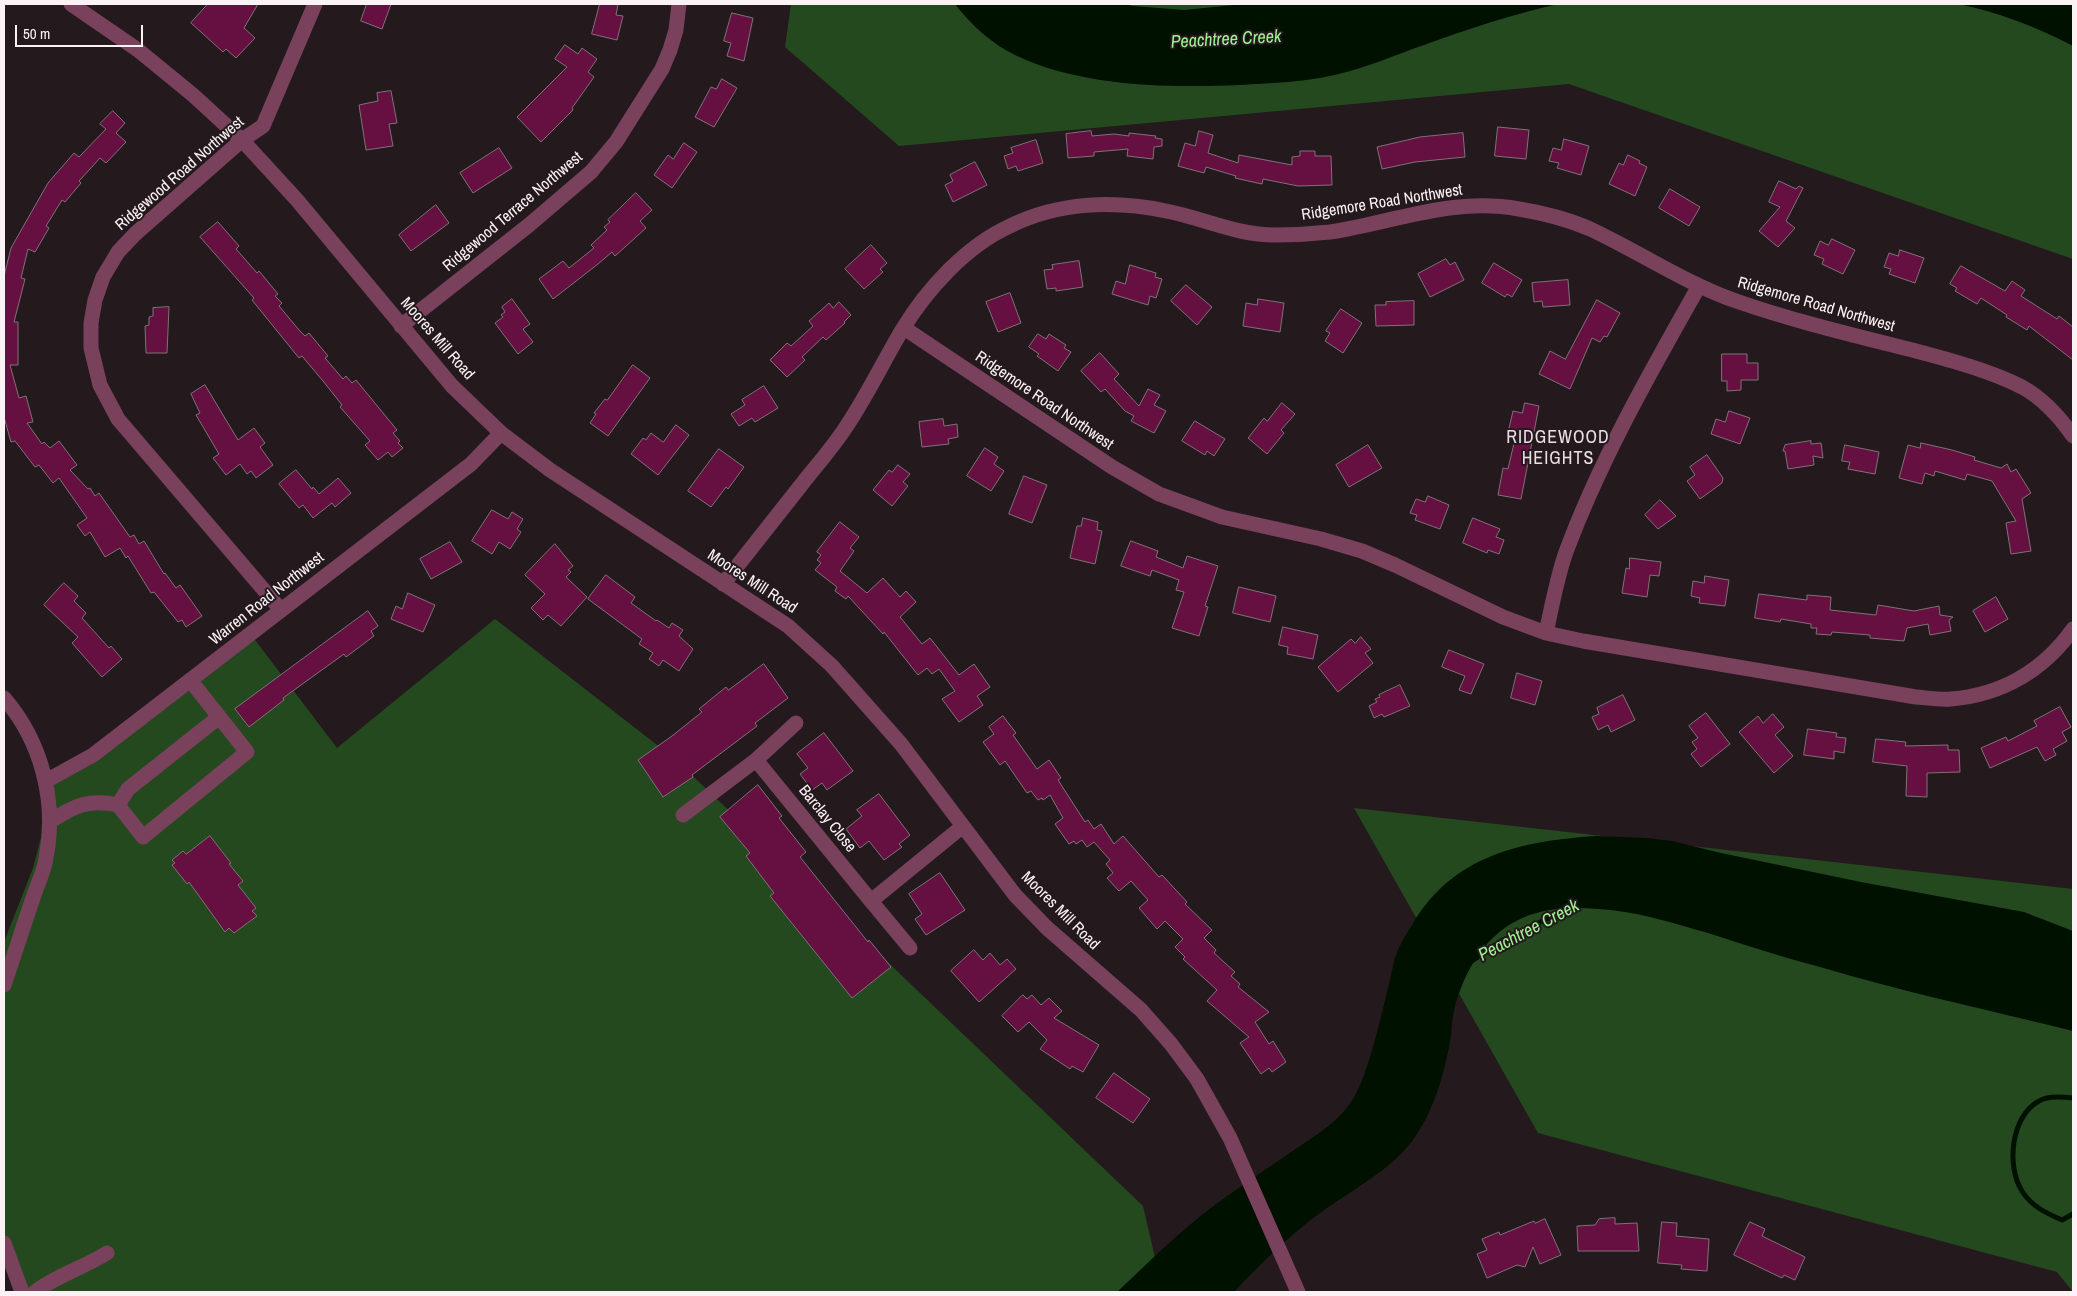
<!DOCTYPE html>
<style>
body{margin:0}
#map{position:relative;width:2077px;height:1296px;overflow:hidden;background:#241a1e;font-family:"Archivo Narrow",sans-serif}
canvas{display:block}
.frame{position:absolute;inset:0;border:5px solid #faf2f5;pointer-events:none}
.scale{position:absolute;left:15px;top:25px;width:128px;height:22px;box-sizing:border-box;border:2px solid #faf2f5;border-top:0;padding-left:6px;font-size:15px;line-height:18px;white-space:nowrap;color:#faf2f5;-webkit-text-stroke:4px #241a1e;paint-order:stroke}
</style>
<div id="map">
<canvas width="2077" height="1296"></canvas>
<div class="frame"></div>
<div class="scale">50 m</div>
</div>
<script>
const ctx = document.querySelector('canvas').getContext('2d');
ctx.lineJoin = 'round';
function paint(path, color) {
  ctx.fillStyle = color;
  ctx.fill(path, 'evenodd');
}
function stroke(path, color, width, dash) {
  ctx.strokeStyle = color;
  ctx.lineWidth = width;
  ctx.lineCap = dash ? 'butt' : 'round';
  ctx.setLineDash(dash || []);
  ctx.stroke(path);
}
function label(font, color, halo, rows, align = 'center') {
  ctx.font = font + ' "Archivo Narrow",sans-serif';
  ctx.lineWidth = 4;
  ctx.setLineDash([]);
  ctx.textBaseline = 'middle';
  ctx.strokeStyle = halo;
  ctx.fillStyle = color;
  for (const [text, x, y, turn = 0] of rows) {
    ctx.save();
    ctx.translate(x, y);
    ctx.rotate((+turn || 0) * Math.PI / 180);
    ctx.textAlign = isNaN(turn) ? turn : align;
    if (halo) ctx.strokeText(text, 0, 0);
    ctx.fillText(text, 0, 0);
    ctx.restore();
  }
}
paint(new Path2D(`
 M791 4H2073V259L1569 84 899 146 785 47Z
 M495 619 675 759 1143 1206 1163 1292H21L4 1255V942L33 868 46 818 37 777 89 766 252 636 337 748Z
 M1354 808 2073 889V1292L2057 1272 1538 1133Z`), '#25491f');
paint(new Path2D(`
 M955 4H1124L1133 6 1184 10 1244 4H1558C1513 14 1468 29 1424 45 1395 55 1366 68 1335 75 1304 82 1273 83 1241 85 1169 88 1081 87 1015 55 992 44 970 24 955 4Z
 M1958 4H2073V46C2034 26 2001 13 1958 4Z
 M1596 836 1647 838 1672 841 1721 853 1861 882 2024 912 2073 931V1031C1989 1010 1903 992 1820 967 1782 957 1745 945 1708 933 1672 923 1636 911 1599 909 1564 906 1531 908 1502 930 1476 950 1459 984 1453 1016 1451 1025 1452 1034 1450 1042 1444 1074 1434 1110 1415 1137 1392 1170 1353 1189 1320 1213 1289 1236 1260 1264 1234 1292H1117C1149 1262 1181 1230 1216 1204 1242 1185 1270 1167 1297 1148 1316 1135 1335 1124 1349 1105 1360 1090 1365 1072 1371 1054 1380 1023 1387 993 1394 962 1397 949 1405 936 1412 925 1453 855 1521 841 1596 836Z`), '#011100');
stroke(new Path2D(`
 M1472 961 1501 941 1574 906
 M2073 1098C2064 1097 2047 1096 2039 1101 2011 1116 2006 1166 2022 1191 2031 1206 2046 1213 2062 1220L2073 1214`), '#011100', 5);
const building = new Path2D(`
 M208 4H258L244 28 255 38 236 58 226 49 223 52 191 23Z
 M367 4H391L382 29 361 21Z
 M600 4H618L616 15 623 16 617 40 592 34Z
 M732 13 753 18 744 61 727 56 731 43 724 41Z
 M565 45 578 54 582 48 597 59 588 72 594 77 572 108 573 110 541 142 517 117 567 67 555 59Z
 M722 79 737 88 714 127 695 117 711 87 716 89Z
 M391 91 397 123 389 124 393 146 366 150 359 105 378 101 377 93Z
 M113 111 125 123 116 133 126 142 106 163 100 158 79 181 81 183 65 202 62 200 46 226 49 228 35 252 28 249 21 278 25 279 14 322H18V365H10L19 398 26 396 33 422 27 423 42 444 44 442 50 448 59 441 77 465 70 470 88 489 90 488 95 496 99 493 130 537 134 535 139 544 144 541 164 574 165 573 176 588 180 585 202 616 186 627 182 620 178 622 154 592 151 593 128 556 126 558 120 548 105 557 90 532 85 536 77 525 87 518 59 478 53 483 39 465 35 467 15 441 11 442 4 417V276L11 248 48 183 74 153 79 157 106 129 100 124Z
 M1498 127 1529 130 1526 159 1495 156Z
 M1091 131 1092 136 1114 134 1129 136V133L1156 136 1155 138 1162 139V146L1154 147 1153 159 1127 156 1128 149 1094 152V156L1068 158 1066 134Z
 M1199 131 1213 135 1208 153 1238 163 1239 155 1292 165V157L1300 156V151H1315V156H1331L1332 185 1298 186 1263 179 1262 184 1235 178 1236 176 1206 167 1204 173 1178 166 1185 143 1195 146Z
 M1463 133 1465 157 1415 162 1382 169 1377 147 1420 137Z
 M1564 139 1589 146 1581 175 1557 168 1559 163 1549 161 1553 148 1561 150Z
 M1036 140 1043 163 1018 171 1016 166 1008 169 1004 156 1013 153 1011 148Z
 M684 143 697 152 672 188 654 175 668 155 673 159Z
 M499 148 512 168 473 193 460 173Z
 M1628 155 1640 161 1639 163 1647 167 1635 196 1609 184 1619 163 1623 165Z
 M975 162 987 185 953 202 945 185 953 181 950 175Z
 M1779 181 1796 189 1799 186 1803 188 1786 221 1795 228 1778 247 1759 231 1780 207 1769 202Z
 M1670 189 1700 207 1689 226 1659 208Z
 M636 193 652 210 640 221 646 228 615 256 612 252 598 264 553 299 539 279 563 261 569 268 594 248 591 245 607 230 604 227 610 222 608 220Z
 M436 205 449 223 411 251 399 235Z
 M218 222 239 246 236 249 257 273 259 271 278 294 275 296 282 303 279 306 299 330 305 336 309 333 328 356 325 358 343 379 346 376 352 383 356 380 397 430 393 433 400 441 398 443 403 448 392 457 388 452 378 460 365 445 370 441 340 407 342 405 323 381 302 356 299 358 252 300 254 298 200 237Z
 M1832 239 1855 250 1843 274 1822 264 1824 259 1814 255 1820 241 1828 245Z
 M871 245 887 263 880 269 883 272 864 289 845 269Z
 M1900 250 1924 258 1915 283 1889 274 1891 269 1884 267 1889 253 1898 256Z
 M1446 259 1450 265 1455 262 1464 280 1430 297 1418 274Z
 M1079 261 1083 287 1056 291V288L1047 289 1044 270 1053 269 1052 265Z
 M1494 263 1522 280 1512 297 1507 294 1505 297 1482 283Z
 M1130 265 1156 273 1155 277 1162 279 1156 298 1150 296 1148 305 1112 294 1116 281 1125 284Z
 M1961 266 2005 291 2012 281 2025 290 2021 296 2057 319 2059 316 2073 327V360L2029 326 2027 330 2006 317 2007 315 1981 298 1977 304 1955 291 1957 288 1950 284Z
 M1568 280 1570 305 1543 307 1542 301 1534 302 1532 283Z
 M1186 285 1212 307 1197 325 1171 301Z
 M1010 293 1021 323 998 332 986 302Z
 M512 299 530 324 523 329 533 342 518 354 495 323 503 317 501 315 505 312 502 307Z
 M1258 299 1284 303 1280 332 1243 326 1246 303 1257 305Z
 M1597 300 1620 313 1607 337 1604 336 1600 342 1592 338 1570 389 1539 374 1550 351 1565 359Z
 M1414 301V325L1376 326 1375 305H1386V302Z
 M839 302 851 315 844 322 845 323 826 340 823 337 802 357 805 360 787 377 770 360 787 343 791 346 813 326 809 321 829 303 833 308Z
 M169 307 167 353H146L145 326 149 325V317L153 316V308Z
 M1341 309 1362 323 1343 353 1325 341 1330 333 1326 331Z
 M1038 334 1046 339 1049 334 1066 345 1064 348 1071 352 1058 371 1037 356 1039 354 1029 347Z
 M1100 353 1119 374 1114 379 1139 406 1148 389 1160 395 1154 405 1166 411 1154 433 1131 421 1134 416 1125 411 1105 389 1101 392 1081 371Z
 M1722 354H1747V363H1758V380H1741V390L1727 391V381H1722Z
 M633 365 650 378 608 436 590 423 596 414 594 413 605 399 607 400Z
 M205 385 238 440 254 428 265 443 260 447 273 465 256 478 251 471 247 474 240 464 226 475 213 458 219 454 196 415 200 413 191 394Z
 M764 386 778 408 755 422 752 418 739 426 731 414 745 405 742 400Z
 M1282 403 1295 414 1281 430 1284 433 1267 454 1248 438 1264 418 1267 421Z
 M1525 403 1539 406 1521 499 1498 495 1503 468 1508 469 1515 439 1507 437 1513 411 1522 413Z
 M1729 411 1750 418 1740 444 1711 434 1716 419 1725 422Z
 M943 419 944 426 957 424 958 437 948 439 949 444 922 447 919 422Z
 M1195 421 1225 439 1214 456 1207 451 1205 455 1182 441Z
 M676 425 689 435 658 475 631 454 643 438 646 440 651 433 663 442Z
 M1811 441V444L1821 443 1823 458 1813 456 1814 465 1788 469 1785 451H1783L1785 445Z
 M1921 443 1952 450 1975 457 1974 460 2001 468 2007 464 2011 472 2016 469 2031 493 2022 499 2031 551 2011 554 2006 523 2016 521 1992 481 1967 474 1965 480 1935 471 1934 476 1925 473 1922 484 1899 478 1908 445 1920 448Z
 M1368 445 1382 468 1349 487 1336 465Z
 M1845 445 1879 452 1875 474 1848 469 1850 462 1842 461Z
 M985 448 998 457 994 464 1004 471 991 491 967 476Z
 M719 449 744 467 728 489 726 487 711 507 688 491Z
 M1707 455 1723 478 1722 483 1700 499 1687 481 1695 475 1690 467Z
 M898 465 910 474 903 482 908 486 892 506 873 490 889 470 892 472Z
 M296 470 312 489 313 487 319 494 338 478 351 493 335 507 332 503 313 518 303 505 299 508 279 484Z
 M1024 476 1047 485 1032 523 1009 514Z
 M1428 496 1449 505 1440 529 1415 520 1417 515 1410 513 1416 499 1425 502Z
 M1660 500 1676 516 1658 529 1645 515Z
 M492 510 508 519 512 512 523 519 517 529 521 532 510 549 499 542 492 554 472 541Z
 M1083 518 1098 522 1097 530 1102 531 1095 564 1070 558 1077 526H1081Z
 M1473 518 1500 529 1496 537 1504 540 1499 554 1488 550 1487 553 1463 543Z
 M840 522 859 537 850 548 854 551 840 571 867 593 883 578 900 597 906 591 916 602 900 617 922 644 930 638 959 675 974 664 990 687 977 696 983 705 959 722 942 699 955 691 939 669 932 674 927 668 918 675 884 632 883 634 848 596 846 599 835 591 837 587 815 570 821 563 817 560 821 555 817 552Z
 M1131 541 1158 551 1156 557 1183 568 1187 556 1218 566 1205 606 1208 607 1199 636 1172 628 1184 592 1176 590 1179 580 1152 570 1150 576 1121 566Z
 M450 542 462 562 431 579 420 559Z
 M555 544 573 566 568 570 571 572 566 577 587 597 561 626 548 615 543 620 531 608 545 594 525 575Z
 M1630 558 1661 562 1659 576 1650 575 1647 597 1622 593 1626 568 1629 569Z
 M606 575 635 597 631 603 656 621 657 620 669 628 672 623 683 630 679 636 693 649 679 671 663 660 659 666 649 659 653 653 639 644 642 639 588 599Z
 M1705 576 1729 580 1725 606 1699 603 1700 598 1691 596 1693 581 1704 583Z
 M64 583 78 596 74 601 86 613 82 618 109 648 111 646 122 659 102 677 72 643 78 637 44 605Z
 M1239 587 1276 596 1270 622 1233 613Z
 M408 593 435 605 423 632 391 619 396 606 402 609Z
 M1759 594 1807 600V595L1831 597 1830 610 1876 615 1878 605 1914 611 1939 606 1940 615 1953 617 1949 620 1951 631 1930 635 1928 624 1907 628 1904 641 1870 638V635L1832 632 1831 635 1816 634 1817 628H1811V624L1781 619 1780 622 1755 618Z
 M1996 597 2008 619 1985 632 1973 611Z
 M368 611 378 626 371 631 374 636 346 657 344 654 283 698 284 700 249 727 235 709Z
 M1283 627 1318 635 1313 659 1287 654 1288 647 1279 645Z
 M1361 637 1371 649 1365 653 1373 663 1338 692 1318 667 1351 639 1355 643Z
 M1449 650 1484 664 1471 694 1459 690 1465 676 1442 667Z
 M764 664 788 698 755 723 757 726 692 775 693 777 663 797 638 760 672 736 702 712 699 709 726 687 728 690Z
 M1517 673 1542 681 1535 705 1511 698Z
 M1400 685 1410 706 1384 717 1382 714 1374 718 1369 706 1377 702 1375 699 1380 697 1379 695Z
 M1623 695 1635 720 1611 732 1608 725 1598 730 1592 717 1599 714 1597 708Z
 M2060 707 2071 727 2062 732 2067 741 2053 749 2056 755 2045 761 2037 747 1990 768 1981 748 2006 737 2008 741 2037 726 2034 721Z
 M1706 713 1730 744 1701 767 1691 754 1697 749 1692 742 1698 738 1689 726Z
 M1773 714 1784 727 1775 735 1793 756 1774 773 1739 732 1758 716 1763 723Z
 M1003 716 1016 733 1013 735 1037 769 1049 760 1061 778 1058 780 1085 822 1088 820 1094 829 1101 824 1114 844 1123 836 1159 877 1162 875 1187 902 1185 904 1212 930 1204 938 1216 950 1214 953 1235 972 1231 976 1240 984 1238 987 1269 1012 1255 1022 1269 1044 1273 1041 1286 1062 1272 1072 1269 1068 1261 1074 1240 1043 1249 1037 1207 1001 1217 990 1183 959 1185 957 1175 947 1183 939 1165 921 1157 929 1139 908 1148 900 1131 881 1119 891 1107 878 1113 873 1106 864 1110 860 1094 842 1087 847 1082 840 1076 844 1074 841 1069 844 1055 824 1063 818 1050 795 1043 800 1042 798 1038 800 1031 791 1027 793 1005 761 1000 765 983 742 994 734 989 727Z
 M1808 729 1837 733 1836 737 1846 738 1844 753 1834 751V759L1804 755Z
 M824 733 853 771 827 790 822 783 812 790 800 774 808 768 797 754Z
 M1876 739 1906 742 1905 746 1948 745V750H1959L1960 772 1927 773V797L1906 796 1907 766 1873 762Z
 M758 785 782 816 779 818 806 852 800 857 868 942 869 940 891 967 852 998 770 896 774 893 746 856 750 853 720 817Z
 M879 794 910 835 899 844 902 847 884 860 869 841 860 848 846 829 862 816 857 810Z
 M210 836 231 863 229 864 243 881 238 885 256 908 252 911 257 916 234 933 229 928 225 932 189 882 187 884 172 865 175 863 172 860 183 851 186 854Z
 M940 873 965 910 926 935 915 919 922 914 909 894Z
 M974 950 983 960 990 953 1000 965 1007 959 1016 969 979 1002 951 971Z
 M1023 995 1027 999 1032 995 1041 1005 1049 998 1062 1011 1054 1018 1099 1045 1083 1072 1072 1066 1070 1069 1040 1049 1047 1040 1029 1022 1018 1032 1002 1016Z
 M1114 1073 1150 1099 1133 1123 1096 1098Z
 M1615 1218V1224L1637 1223 1639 1251H1578L1577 1226 1595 1225 1599 1219Z
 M1545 1219 1561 1255 1540 1264 1533 1247 1525 1267 1517 1265 1487 1278 1477 1254 1487 1250 1482 1239 1499 1232 1500 1235 1534 1221 1535 1223Z
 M1662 1222 1677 1223 1676 1236 1709 1239 1707 1271 1681 1269 1682 1265 1658 1263Z
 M1750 1222 1765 1229 1762 1236 1805 1257 1795 1280 1784 1275 1782 1278 1734 1255Z`);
paint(building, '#651041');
stroke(building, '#7e7277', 1);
stroke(new Path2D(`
 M71 4 138 50 193 95 242 140 297 200 452 386 501 433 550 470 788 626 832 666 901 744 1015 895 1047 928 1141 1010 1171 1044 1197 1079 1230 1138 1298 1292
 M401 326 529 225 591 172 616 142 662 69 670 50 676 30 679 4
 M904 328 1112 467 1159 494 1222 517 1321 539 1362 551 1395 565 1503 617 1546 633 1583 641 1916 697C1928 698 1940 700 1951 699 2002 695 2044 670 2073 629
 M723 584C749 551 776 517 802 484 817 465 833 447 846 427 867 396 883 362 902 330 927 289 966 246 1010 226 1058 202 1114 200 1166 211 1203 218 1236 235 1275 235 1293 235 1312 234 1330 232 1395 222 1452 197 1519 209 1543 213 1567 219 1588 228 1640 252 1686 284 1739 302 1797 322 1857 336 1916 351 1950 360 1991 371 2022 387 2044 399 2059 416 2073 436
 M281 610 118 419 100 385 91 348V323L95 300 103 277 118 252 135 234 242 140 263 126 315 4
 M1546 633C1552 606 1557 577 1566 552 1601 458 1650 373 1699 286
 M4 698C42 742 57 802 46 858 44 872 37 885 33 898 23 927 14 956 4 985
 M756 760 871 901 963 826
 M46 781 93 755 471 464 501 433
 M118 805 128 789 219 717
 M683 815 756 760 796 723
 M51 821C75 805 89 799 118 805L143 837 247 752 190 680
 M871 901 910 948
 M4 1243 22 1292
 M35 1292C57 1275 83 1268 107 1253`), '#79415c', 15);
label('16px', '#faf2f5', '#241a1e', [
 ["Ridgewood Road Northwest",180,174,-41],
 ["Ridgemore Road Northwest",1382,203,-9],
 ["Ridgewood Terrace Northwest",513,212,-40],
 ["Ridgemore Road Northwest",1816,305,16],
 ["Moores Mill Road",437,339,49],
 ["Ridgemore Road Northwest",1044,401,34],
 ["Moores Mill Road",752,582,33],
 ["Warren Road Northwest",267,599,-38],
 ["Barclay Close",827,819,51],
 ["Moores Mill Road",1060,911,45]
]);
label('italic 18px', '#9ef490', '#241a1e', [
 ["Peachtree Creek",1226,40,-3],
 ["Peachtree Creek",1529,931,-28]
]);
ctx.letterSpacing = '1px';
label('18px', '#ecdee4', '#241a1e', [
 ["RIDGEWOOD",1558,438],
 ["HEIGHTS",1558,459]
]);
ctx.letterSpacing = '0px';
</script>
